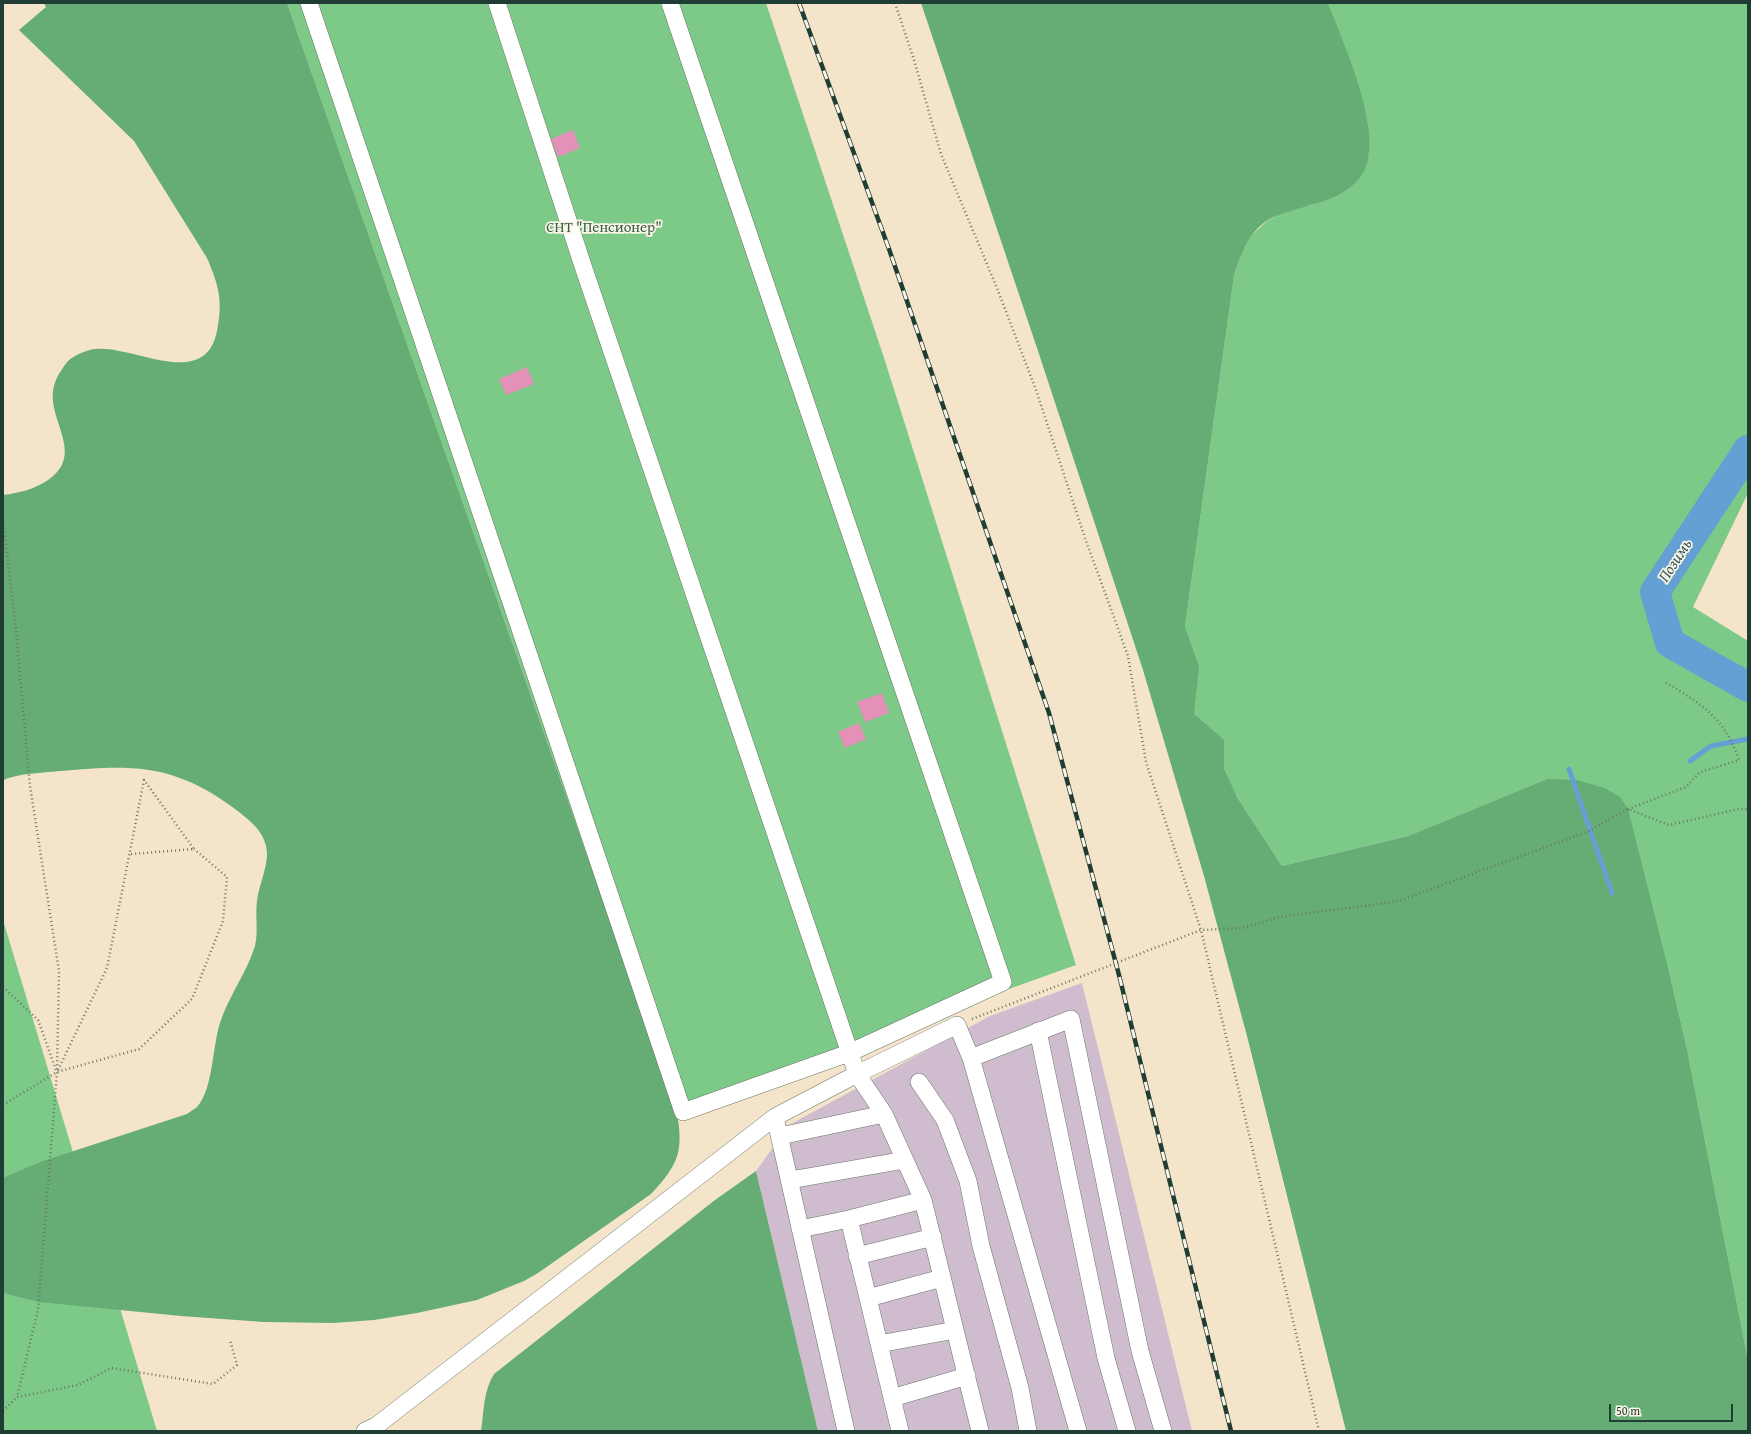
<!DOCTYPE html>
<meta charset="utf-8">
<style>
body{margin:0}
#map{position:relative;width:1751px;height:1434px;overflow:hidden;background:#f4e4c9;font-family:"Gentium Book Plus",serif}
canvas{display:block}
.frame{position:absolute;inset:0;border:4px solid #1f3d34;pointer-events:none}
.scale{position:absolute;left:1609px;top:1404px;width:124px;height:18px;box-sizing:border-box;border:2px solid #1f3d34;border-top:0;padding-left:5px;font-size:12px;line-height:14px;white-space:nowrap;color:#1f3d34;-webkit-text-stroke:3px #fcf5e5;paint-order:stroke}
</style>
<div id="map">
<canvas width="1751" height="1434"></canvas>
<div class="frame"></div>
<div class="scale">50 m</div>
</div>
<script>
const ctx = document.querySelector('canvas').getContext('2d');
ctx.lineJoin = 'round';
function paint(path, color) {
  ctx.fillStyle = color;
  ctx.fill(path, 'evenodd');
}
function stroke(path, color, width, dash) {
  ctx.strokeStyle = color;
  ctx.lineWidth = width;
  ctx.lineCap = dash ? 'butt' : 'round';
  ctx.setLineDash(dash || []);
  ctx.stroke(path);
}
function label(font, color, halo, rows, align = 'center') {
  ctx.font = font + ' "Gentium Book Plus",serif';
  ctx.lineWidth = 3.5;
  ctx.setLineDash([]);
  ctx.textBaseline = 'middle';
  ctx.strokeStyle = halo;
  ctx.fillStyle = color;
  for (const [text, x, y, turn = 0] of rows) {
    ctx.save();
    ctx.translate(x, y);
    ctx.rotate((+turn || 0) * Math.PI / 180);
    ctx.textAlign = isNaN(turn) ? turn : align;
    if (halo) ctx.strokeText(text, 0, 0);
    ctx.fillText(text, 0, 0);
    ctx.restore();
  }
}
paint(new Path2D(`
 M1082 983 1192 1431H818L756 1171 789 1125 990 1016Z`), '#cfbdcf');
paint(new Path2D(`
 M287 3H766L885 361 1076 965 676 1108Z
 M1328 3H1748V493L1693 607 1748 641V1360L1687 1049 1671 980 1547 779 1408 836 1282 866 1237 797 1194 714 1185 627 1234 276 1242 251 1251 236 1267 221 1285 211 1312 205 1369 154 1367 119 1355 78Z
 M3 920 157 1431H3Z`), '#7cc988');
paint(new Path2D(`
 M44 3H287L676 1108C684 1150 680 1163 651 1194L538 1273 524 1281 477 1300 417 1313 374 1320 333 1323 264 1322 181 1316 39 1302 3 1293V1178L40 1162 187 1114C190 1112 194 1109 197 1107 214 1088 212 1044 221 1020 230 994 247 972 255 946 259 929 254 912 258 895 261 881 267 867 267 853 266 834 253 823 239 812 177 764 135 764 60 771 41 773 20 773 3 780V495C19 493 35 489 48 480 85 455 49 422 53 391 54 384 57 376 61 371 63 368 65 364 68 361 75 355 86 350 95 349 132 344 205 392 217 331 223 301 219 286 207 258L134 141 19 30 46 7Z
 M921 3H1328C1342 40 1360 79 1367 119 1376 170 1361 191 1311 205 1296 210 1282 212 1268 220 1248 233 1241 254 1234 276L1185 627 1199 667 1194 714 1224 740V769L1237 797 1282 866 1408 836 1547 779 1577 780 1604 788 1620 797 1628 809 1671 980 1687 1049 1748 1360V1431H1346L1247 1036 1204 876 1143 670 1039 354Z
 M756 1171 818 1431H481C484 1411 483 1392 494 1374L715 1200Z`), '#65ad74');
stroke(new Path2D(`
 M1690 761 1711 746 1748 739
 M1569 769 1612 893`), '#65a0d5', 5);
stroke(new Path2D(`
 M1748 450 1655 592 1670 643 1748 687`), '#65a0d5', 30);
paint(new Path2D(`
 M573 130 580 148 558 157 551 139Z
 M527 367 534 384 506 395 499 379Z
 M882 693 889 713 865 722 857 702Z
 M859 723 866 739 845 748 838 732Z`), '#e491b7');
const minor = new Path2D(`
 M309 3 683 1112 849 1053 1003 982 670 3
 M497 3 583 266 857 1074 884 1114 923 1200 980 1431
 M1038 1031 1106 1358 1127 1431
 M971 1058 1071 1019 1140 1351 1163 1431
 M919 1082 945 1120 968 1181 981 1246 1020 1388 1028 1431
 M775 1117 846 1431
 M780 1136 884 1114
 M790 1180 905 1160
 M849 1219 900 1431
 M800 1229 849 1219 923 1200
 M857 1256 933 1237
 M868 1298 942 1278
 M879 1344 955 1330
 M892 1398 967 1376
 M365 1431 376 1426 775 1117 857 1074 957 1025 971 1058 1078 1431`);
stroke(minor, '#6a7768', 18);
stroke(new Path2D(`
 M895 3 914 60 941 154 997 288 1036 390 1085 538 1128 656 1146 762 1201 930 1319 1431
 M3 520 16 630 30 786 59 971 57 1072 38 1310 17 1397
 M1628 809 1686 787 1700 772 1739 760C1724 717 1703 705 1665 682
 M3 987 38 1020 56 1070
 M972 1019 1201 930 1243 928 1280 917 1399 901 1589 831 1628 809 1669 825 1739 809H1748
 M58 1070 107 968 144 780 194 849 131 854
 M3 1105 57 1072 139 1049 192 999 223 921 227 877 194 849
 M3 1411 17 1397 78 1385 111 1368 213 1384 237 1365 230 1340`), '#6a7768', 2.5, [1, 3]);
stroke(minor, '#fff', 17);
const rail = new Path2D(`
 M799 3 889 249 1049 713 1119 975 1231 1431`);
stroke(rail, '#1f3d34', 4.5);
stroke(rail, '#fcf5e5', 3, [9]);
label('15px', '#366049', '#fcf5e5', [
 ["СНТ \"Пенсионер\"",604,228]
]);
label('italic 16px', '#345b64', '#fcf5e5', [
 ["Позимь",1676,561,-57]
]);
</script>
